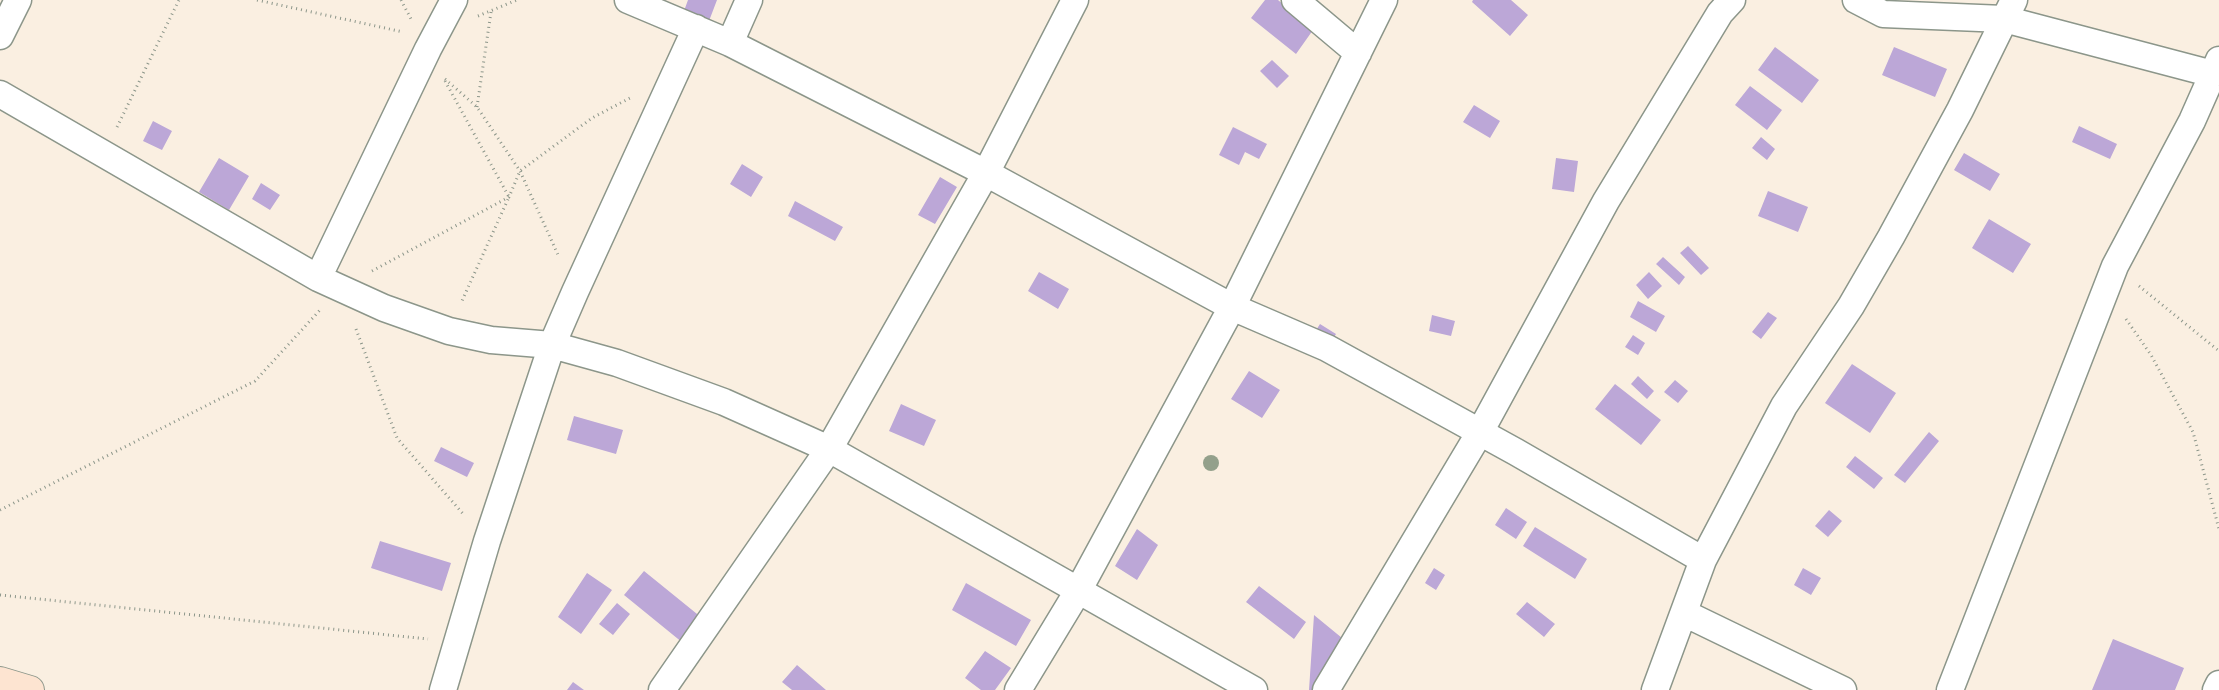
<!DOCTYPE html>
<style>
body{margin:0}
canvas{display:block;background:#faefe1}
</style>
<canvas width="2219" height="690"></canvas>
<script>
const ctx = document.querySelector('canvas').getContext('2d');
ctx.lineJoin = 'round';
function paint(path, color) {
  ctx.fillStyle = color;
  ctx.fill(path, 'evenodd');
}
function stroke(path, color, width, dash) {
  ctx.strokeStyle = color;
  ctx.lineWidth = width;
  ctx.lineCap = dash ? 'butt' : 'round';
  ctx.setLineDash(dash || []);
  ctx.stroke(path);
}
paint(new Path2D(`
 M688 0H717L709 21 684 11Z
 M1265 0H1278L1313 30 1296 54 1251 18Z
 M1473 0H1511L1528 15 1510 36 1472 2Z
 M1775 47 1819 80 1802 103 1758 70Z
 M1894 47 1947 69 1935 97 1882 75Z
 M1272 60 1289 76 1277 88 1260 71Z
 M1750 86 1782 110 1767 130 1735 105Z
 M1474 105 1500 121 1490 138 1463 122Z
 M153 121 172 131 162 150 143 141Z
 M2079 126 2117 144 2110 159 2072 142Z
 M1233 127 1267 144 1259 159 1245 152 1239 165 1219 155Z
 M1761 137 1775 149 1767 160 1752 148Z
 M1964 153 2000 174 1990 191 1954 170Z
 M219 158 249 176 229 210 199 192Z
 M1556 158 1578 161 1574 192 1552 189Z
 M742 164 763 177 751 197 730 184Z
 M940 177 957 187 935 224 918 215Z
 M261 183 280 195 270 210 252 199Z
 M1768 191 1808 207 1798 232 1758 216Z
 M795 201 843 227 835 241 788 216Z
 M1989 219 2031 244 2013 273 1972 248Z
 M1688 246 1709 268 1701 275 1680 253Z
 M1663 257 1685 277 1679 285 1656 264Z
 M1039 272 1069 289 1058 309 1028 291Z
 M1649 272 1662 286 1648 299 1636 285Z
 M1638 301 1665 316 1656 332 1630 317Z
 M1768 312 1777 318 1761 339 1752 332Z
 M1432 315 1455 321 1451 336 1429 331Z
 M1320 324 1336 334 1327 349 1311 338Z
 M1633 335 1645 343 1638 355 1625 347Z
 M1852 364 1896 393 1870 433 1825 403Z
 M1249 371 1280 390 1262 418 1231 399Z
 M1638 376 1654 391 1647 399 1631 384Z
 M1675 380 1688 391 1678 403 1664 392Z
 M1615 384 1661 420 1641 445 1595 409Z
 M901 404 936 420 924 446 889 431Z
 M574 416 623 430 616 454 567 440Z
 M1929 432 1939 441 1905 483 1894 475Z
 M441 447 474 463 467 477 434 461Z
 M1855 456 1883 478 1874 489 1846 467Z
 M1506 508 1527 522 1516 539 1495 525Z
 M1829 510 1842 521 1828 537 1815 526Z
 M1535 527 1587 559 1575 579 1523 546Z
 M1137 529 1158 545 1137 580 1115 566Z
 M380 541 451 563 442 591 371 568Z
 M1434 568 1445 575 1436 590 1425 583Z
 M1803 568 1821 578 1811 595 1794 585Z
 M644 571 702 618 683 643 624 595Z
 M587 573 612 590 581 634 558 617Z
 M966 583 1031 620 1016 646 952 610Z
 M1259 586 1306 622 1294 639 1246 602Z
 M1527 602 1555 624 1544 637 1516 614Z
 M617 603 630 614 613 635 599 624Z
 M1314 615 1342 638 1312 690H1309Z
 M2113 639 2184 668 2175 690H2092Z
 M985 651 1011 668 995 690H981L965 678Z
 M797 665 826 690H792L782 682Z
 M573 682 584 690H567Z`), '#bca7d7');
const street = new Path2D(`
 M628 0 730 43 986 173 1232 307 1327 348 1516 452 1703 560
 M1295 0 1358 53
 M1856 0 1883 14 2004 19 2213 74
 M0 36 18 0
 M730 43 749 0
 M0 94 318 278 384 308 449 331 491 340 552 345 617 363 724 402 829 449 1254 690
 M318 278 428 49 454 0
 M1684 613 1843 690
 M443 690 487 541 552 345 575 292 696 28
 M662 690 829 449 986 173 1075 0
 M1018 690 1078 591 1232 307 1384 0
 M1326 690 1480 432 1606 201 1720 13 1732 0
 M1655 690 1703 560 1784 406 1851 306 1891 237 1960 110 2014 0
 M1950 690 2115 266 2192 121 2219 60
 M2216 690 2219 684`);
const secondary = new Path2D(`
 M0 681 30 690`);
stroke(street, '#8c968a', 29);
stroke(secondary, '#8c968a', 30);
stroke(new Path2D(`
 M257 0 403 32
 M401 0 411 19
 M478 16 517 0
 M445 79 477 107 520 171 559 257
 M445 81 509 197 461 303
 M477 107 491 12
 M117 127 179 0
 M372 271 509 197 520 171 592 118 630 98
 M2139 286 2219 351
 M2126 319 2151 355 2193 432 2219 529
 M356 329 397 438 464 515
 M0 510 255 381 320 310
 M0 595 428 639`), '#8c968a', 3, [1, 4]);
stroke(street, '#fff', 26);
stroke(secondary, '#fde4d1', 28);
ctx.fillStyle = '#93a08b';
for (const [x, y] of [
 [1211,463]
]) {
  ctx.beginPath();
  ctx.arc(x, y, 8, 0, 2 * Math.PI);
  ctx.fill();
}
</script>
